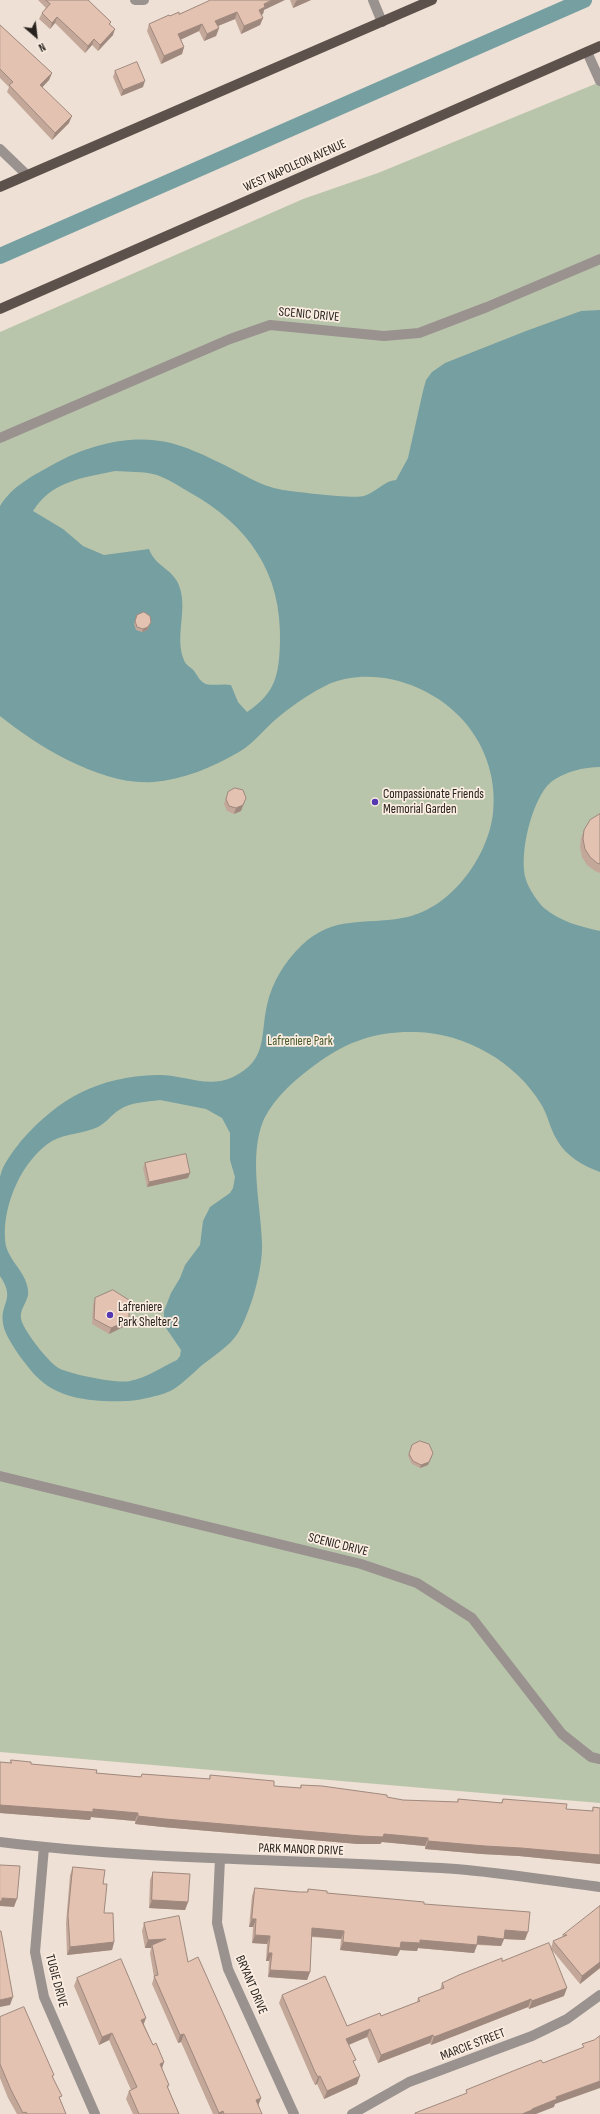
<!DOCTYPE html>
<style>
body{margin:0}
#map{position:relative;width:600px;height:2114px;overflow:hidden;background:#eee0d4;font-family:"Sofia Sans Condensed",sans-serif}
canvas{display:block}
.north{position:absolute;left:16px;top:16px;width:40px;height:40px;-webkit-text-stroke:3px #fbede1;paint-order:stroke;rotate:152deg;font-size:11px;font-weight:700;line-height:16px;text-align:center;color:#26211d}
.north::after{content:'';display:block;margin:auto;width:14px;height:18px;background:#26211d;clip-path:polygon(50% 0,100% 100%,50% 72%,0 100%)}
</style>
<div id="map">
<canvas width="600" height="2114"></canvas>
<div class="north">N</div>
</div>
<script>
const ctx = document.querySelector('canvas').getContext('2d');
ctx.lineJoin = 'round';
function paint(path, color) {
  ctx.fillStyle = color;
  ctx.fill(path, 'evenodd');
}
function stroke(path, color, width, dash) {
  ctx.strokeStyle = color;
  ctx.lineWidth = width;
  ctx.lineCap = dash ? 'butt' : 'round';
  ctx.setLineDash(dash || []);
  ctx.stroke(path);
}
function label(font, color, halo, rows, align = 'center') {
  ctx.font = font + ' "Sofia Sans Condensed",sans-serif';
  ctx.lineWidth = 3.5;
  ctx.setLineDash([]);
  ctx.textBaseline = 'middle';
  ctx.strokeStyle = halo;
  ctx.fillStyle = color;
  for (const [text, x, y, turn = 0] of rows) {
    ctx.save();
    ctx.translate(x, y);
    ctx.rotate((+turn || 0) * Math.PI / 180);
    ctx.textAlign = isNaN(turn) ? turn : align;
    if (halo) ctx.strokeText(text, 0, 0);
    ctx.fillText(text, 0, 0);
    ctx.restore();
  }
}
paint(new Path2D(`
 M600 82V1803L0 1752V332L303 199 378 173Z`), '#b9c5ab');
paint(new Path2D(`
 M600 310V767C584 767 564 772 551 782 532 798 518 856 526 880 529 889 537 901 544 908 561 922 579 926 600 931V1172C583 1166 566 1156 557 1140 550 1129 548 1115 541 1104 516 1062 465 1033 416 1032 378 1031 350 1040 319 1062 297 1078 276 1095 264 1119 248 1156 261 1204 262 1243 263 1269 251 1311 238 1333 230 1346 212 1357 201 1366 192 1374 183 1383 174 1389 165 1395 137 1401 126 1401 96 1402 59 1400 37 1377 27 1367 4 1337 3 1323 0 1302 16 1300 0 1276 0 1253 0 1229 0 1205 0 1197 0 1186 0 1177 2 1165 14 1150 21 1141 60 1097 98 1077 157 1075 183 1074 207 1089 233 1077 268 1060 260 1036 267 1005 272 982 285 961 302 945 334 915 364 925 402 918 449 911 488 858 493 813 497 777 484 741 459 716 427 683 372 666 329 684 312 692 296 703 281 715 266 726 255 743 239 752 213 767 183 780 153 782 103 786 38 747 0 716V506C12 486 34 475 54 464 87 445 133 433 171 443 186 447 202 454 216 461 239 471 258 486 283 490 297 492 353 499 364 496 376 492 384 481 396 480L408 458 423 391 426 380 432 372 445 363 526 331 581 311ZM115 471C128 472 143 471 157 475 168 479 179 486 189 492 248 525 282 572 280 642 279 674 276 693 247 712L238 702 231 685C222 683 210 687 204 683 200 681 197 675 194 671 191 667 185 665 184 660 175 639 186 614 181 592 176 568 156 569 149 549L104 555 83 546 63 529 33 511C52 481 82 478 115 471ZM160 1100 206 1109 222 1118 230 1133V1160L235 1177 233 1188 230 1193 210 1207 203 1221 200 1245 185 1265 180 1278 171 1293 164 1311V1325L181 1350 180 1356 177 1360C162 1367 146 1378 130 1381 119 1384 66 1374 57 1367 46 1359 24 1331 21 1319 19 1308 30 1300 28 1290 26 1270 5 1259 5 1238 3 1204 22 1160 52 1141 66 1133 83 1134 98 1127 106 1123 111 1115 119 1110 131 1102 146 1102 160 1100Z`), '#769fa1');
stroke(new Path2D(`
 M0 256 584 0`), '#769fa1', 16);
stroke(new Path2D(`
 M135 0H144
 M373 0 382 22
 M587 52 600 81
 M0 149 27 175
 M0 438 230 339 270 325 384 336 419 333 487 307 600 259
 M0 1476 361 1564 417 1583 472 1618 562 1734 591 1757 600 1759
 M0 1842C151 1861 304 1859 456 1869 504 1873 552 1881 600 1887
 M44 1847 35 1952 44 1997 95 2114
 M220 1859 217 1923 228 1969 294 2114
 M352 2114 409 2082 532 2036 567 2019 600 1995`), '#99928f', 10);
stroke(new Path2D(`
 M0 187 432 0
 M0 309 600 46`), '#5d514b', 10);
paint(new Path2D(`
 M38 0H88L111 22 110 24 113 35 98 51 92 45 85 53 55 23 50 29 39 19 42 13 46 8Z
 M290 0H311L293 8Z
 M264 10 263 14 261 15 263 18 260 25 241 34 235 19 218 26 219 28 216 36 204 41 199 31 181 39 184 47 182 54 161 64 147 31 149 24 170 16 179 14Z
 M0 25 52 73 49 80 42 87 69 123 52 140 7 92 9 87 0 78Z
 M115 71 143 87 121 96 113 77Z
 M137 615 151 622 147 630 142 632 136 630 134 624Z
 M228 792 241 811 234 814 227 811 224 804Z
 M600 814V873L595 871 587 865 582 857 580 847 581 838 584 830Z
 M145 1163 190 1173 188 1178 147 1187 143 1168Z
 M95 1298 127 1325 109 1334 92 1324 93 1304Z
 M412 1445 432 1456 428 1465 420 1468 412 1464 408 1456Z
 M11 1760 31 1764 96 1773 141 1777 142 1774 209 1779 210 1775 274 1786 300 1788 301 1785 403 1800 457 1802 458 1799 501 1803 503 1799 566 1809 592 1811 593 1807 600 1808V1864L519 1856 482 1854 425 1849V1846L382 1842 380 1844H358L163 1827 135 1824V1821L91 1817 90 1820 0 1813V1762L10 1763Z
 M73 1867 103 1884 104 1913 114 1942 112 1950 67 1955 66 1923 70 1875Z
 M153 1872 188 1902 185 1910 149 1908 150 1880Z
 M255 1888 299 1892H307L308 1889 327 1893 424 1904 525 1940 504 1939 501 1946 477 1945 474 1953 418 1948 417 1951 400 1950 397 1956 340 1950 341 1939 311 1937 310 1972 307 1980 268 1977 269 1961H266L267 1944 252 1943 253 1927H249L252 1896Z
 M600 1906V1968L580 1984 552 1950 564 1996 529 2009 528 2007 457 2035 431 2045 430 2043 378 2063 367 2037 349 2045 354 2064 357 2084 324 2099 317 2084 315 2085 312 2079 279 2003 282 1995 347 2026 381 2016 417 2002 418 1998 440 1990 442 1983 502 1961 551 1948 553 1941 562 1937Z
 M144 1923 188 1962 261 2098 258 2105 262 2114H213L181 2042 178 2043 152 1984 154 1977 150 1953 151 1948H145L142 1931Z
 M77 1978 144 2024 153 2045 164 2062 162 2069 169 2085 168 2088 179 2114H133L126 2099 129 2091 131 2090 109 2040 99 2045 74 1986Z
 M0 2017 53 2077 60 2099 66 2114H17L8 2098 0 2078Z`), '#c3a799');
paint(new Path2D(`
 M272 0H285L264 10 263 14 256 17 259 10 264 4Z
 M298 0H311L293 8 296 1Z
 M237 12 235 19 213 28 215 21Z
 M57 17 55 23 50 29 52 23Z
 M263 18 260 25 241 34 244 26Z
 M202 24 199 31 176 42 178 34Z
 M219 28 216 36 204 41 207 34Z
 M115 29 113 35 98 51 100 45Z
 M94 39 92 45 85 53 88 46Z
 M184 47 182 54 161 64 164 56Z
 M52 73 49 80 38 92 40 85Z
 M145 81 143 87 121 96 123 90Z
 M72 116 69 123 52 140 55 133Z
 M151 622 147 630 142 632 143 629Z
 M246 798 241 811 234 814 236 808Z
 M190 1173 188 1178 147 1187 149 1182Z
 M129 1320 127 1325 109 1334 111 1328Z
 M432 1456 428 1465 420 1468 421 1465Z
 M0 1805 93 1809 138 1813 135 1821 91 1817 90 1820 0 1813Z
 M138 1816 384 1834 428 1838 425 1846 382 1842 380 1844H358L163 1827 135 1824Z
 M428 1841 521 1848 600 1855V1864L519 1856 482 1854 425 1849Z
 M2 1898 17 1899 14 1907 0 1906V1901Z
 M152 1900 188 1902 185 1910 149 1908Z
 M252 1919H256L253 1927H249Z
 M312 1928 344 1931 341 1939 309 1936Z
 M505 1930 528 1932 525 1940 504 1939 501 1946 475 1944 478 1936Z
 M255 1935 270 1936 267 1944 252 1943Z
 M166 1939 152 1945 151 1948H145L148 1940Z
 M420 1940 477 1945 474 1953 418 1948 417 1951 400 1950 397 1956 340 1950 343 1942H401Z
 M114 1942 112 1950 67 1955 70 1947Z
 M268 1953H272L269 1961H266Z
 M600 1962V1968L580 1984 582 1976Z
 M270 1970 310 1972 307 1980 268 1977Z
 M567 1988 564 1996 529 2009 532 2001Z
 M13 1997 10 2005 0 2007V2000Z
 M531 1999 528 2007 457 2035 431 2045 434 2037Z
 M146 2018 143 2026 141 2020Z
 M370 2029 367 2037 343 2047 346 2039Z
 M112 2033 109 2040 99 2045 102 2037Z
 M184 2034 181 2042 178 2043 180 2035Z
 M433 2035 430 2043 378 2063 381 2055Z
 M164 2062 161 2070 160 2064Z
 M320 2076 317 2084 315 2085 318 2077Z
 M360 2076 357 2084 324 2099 327 2091Z
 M600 2081V2088L555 2104 554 2107 536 2114H522L556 2097Z
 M261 2098 258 2106 256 2100Z
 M223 2111 222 2114H218L219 2113Z`), '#9f887d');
const building = new Path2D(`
 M46 0H88L111 22 109 24 115 29 100 45 94 39 88 46 57 17 52 23 42 13 50 4Z
 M211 0H272L264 4 265 7 259 10 263 18 244 26 237 12 215 21 219 28 207 34 202 24 178 34 184 47 164 56 149 24 169 15 170 16 179 12V14Z
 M0 25 52 73 40 85 72 116 55 133 9 85 13 82 0 69Z
 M137 62 145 81 123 90 115 71Z
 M144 612 150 616 151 622 148 627 143 629 137 627 135 621 137 615Z
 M235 788 243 790 246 798 243 805 236 808 229 806 226 799 228 792Z
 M600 814V864L597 863 590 857 585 849 583 839 584 830 590 820Z
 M186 1154 190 1173 149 1182 145 1163Z
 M113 1290 129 1300V1320L111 1328 94 1319 95 1298Z
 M420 1441 429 1444 433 1453 429 1462 421 1465 413 1461 409 1454 412 1445Z
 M11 1760 31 1762V1764L97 1770 96 1773 141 1777 142 1774 210 1779V1775L274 1781V1786L301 1788V1785L322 1786 387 1795V1797L403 1800 458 1802V1799L502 1803 503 1799 567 1804 566 1809 593 1811V1807L600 1808V1855L521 1848 485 1846 428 1841V1838L384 1834 383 1837 361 1836 165 1819 138 1816V1813L93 1809V1812L0 1805V1762L11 1763Z
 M0 1865 20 1866 17 1899 2 1898V1901H0Z
 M73 1867 105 1870 103 1884H107L104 1913H113L114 1942 70 1947 68 1915Z
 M153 1872 190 1874 188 1902 152 1900Z
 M255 1888 299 1892H308V1889L327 1891V1893L424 1902V1904L530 1912 528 1932 505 1930 504 1939 478 1936 477 1945 420 1940V1943L401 1942 400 1948 343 1942 344 1931 312 1928 310 1972 270 1970 272 1953H268L270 1936 255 1935 256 1919H252Z
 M600 1906V1962L582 1976 553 1941 567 1935H563Z
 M179 1916 188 1962 198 1957 261 2098 256 2100 262 2114H224L223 2111 219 2113 184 2034 180 2035 154 1976 158 1975 152 1945 166 1939 148 1940 144 1923Z
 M0 1931H1L13 1997 0 2000Z
 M549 1943 567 1988 532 2001 531 1999 460 2027 434 2037 433 2035 381 2055 370 2029 346 2039 356 2060 353 2061 360 2076 327 2091 320 2076 318 2077 315 2072 282 1995 325 1976 347 2026 380 2013 381 2016 420 2001 418 1998 444 1988 442 1983 459 1975 502 1958V1961Z
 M121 1959 146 2018 141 2020 153 2045 156 2043 164 2062 160 2064 169 2085 167 2086 179 2114H139L129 2091 137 2087 112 2033 102 2037 77 1978Z
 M24 2007 54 2075 52 2076 62 2096 59 2097 66 2114H27L26 2112 23 2113 11 2090 0 2064V2017Z
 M600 2036V2081L556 2097 557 2099 532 2109V2110L522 2114H415V2113L467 2093 466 2090 513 2071 541 2060 543 2063 584 2047 582 2044 594 2040Z`);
paint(building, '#e3c2b2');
stroke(building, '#9f887d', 1);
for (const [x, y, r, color] of [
 [375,802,4,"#5539b1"],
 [110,1315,4,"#5539b1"]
]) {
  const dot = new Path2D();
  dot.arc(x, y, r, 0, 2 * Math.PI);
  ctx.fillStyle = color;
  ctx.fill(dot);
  stroke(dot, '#fbede1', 1.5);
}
label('13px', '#26211d', '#fbede1', [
 ["WEST NAPOLEON AVENUE",295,166,-24],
 ["SCENIC DRIVE",309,315,5],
 ["SCENIC DRIVE",338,1545,14],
 ["PARK MANOR DRIVE",301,1850,2],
 ["TUGIE DRIVE",56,1981,75],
 ["BRYANT DRIVE",251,1985,67],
 ["MARCIE STREET",473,2045,-21]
]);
label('13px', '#26211d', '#fbede1', [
 ["Compassionate Friends",383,795],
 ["Memorial Garden",383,810],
 ["Lafreniere",118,1308],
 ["Park Shelter 2",118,1323]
], 'left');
label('13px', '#475a2b', '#fbede1', [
 ["Lafreniere Park",300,1042]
]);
</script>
